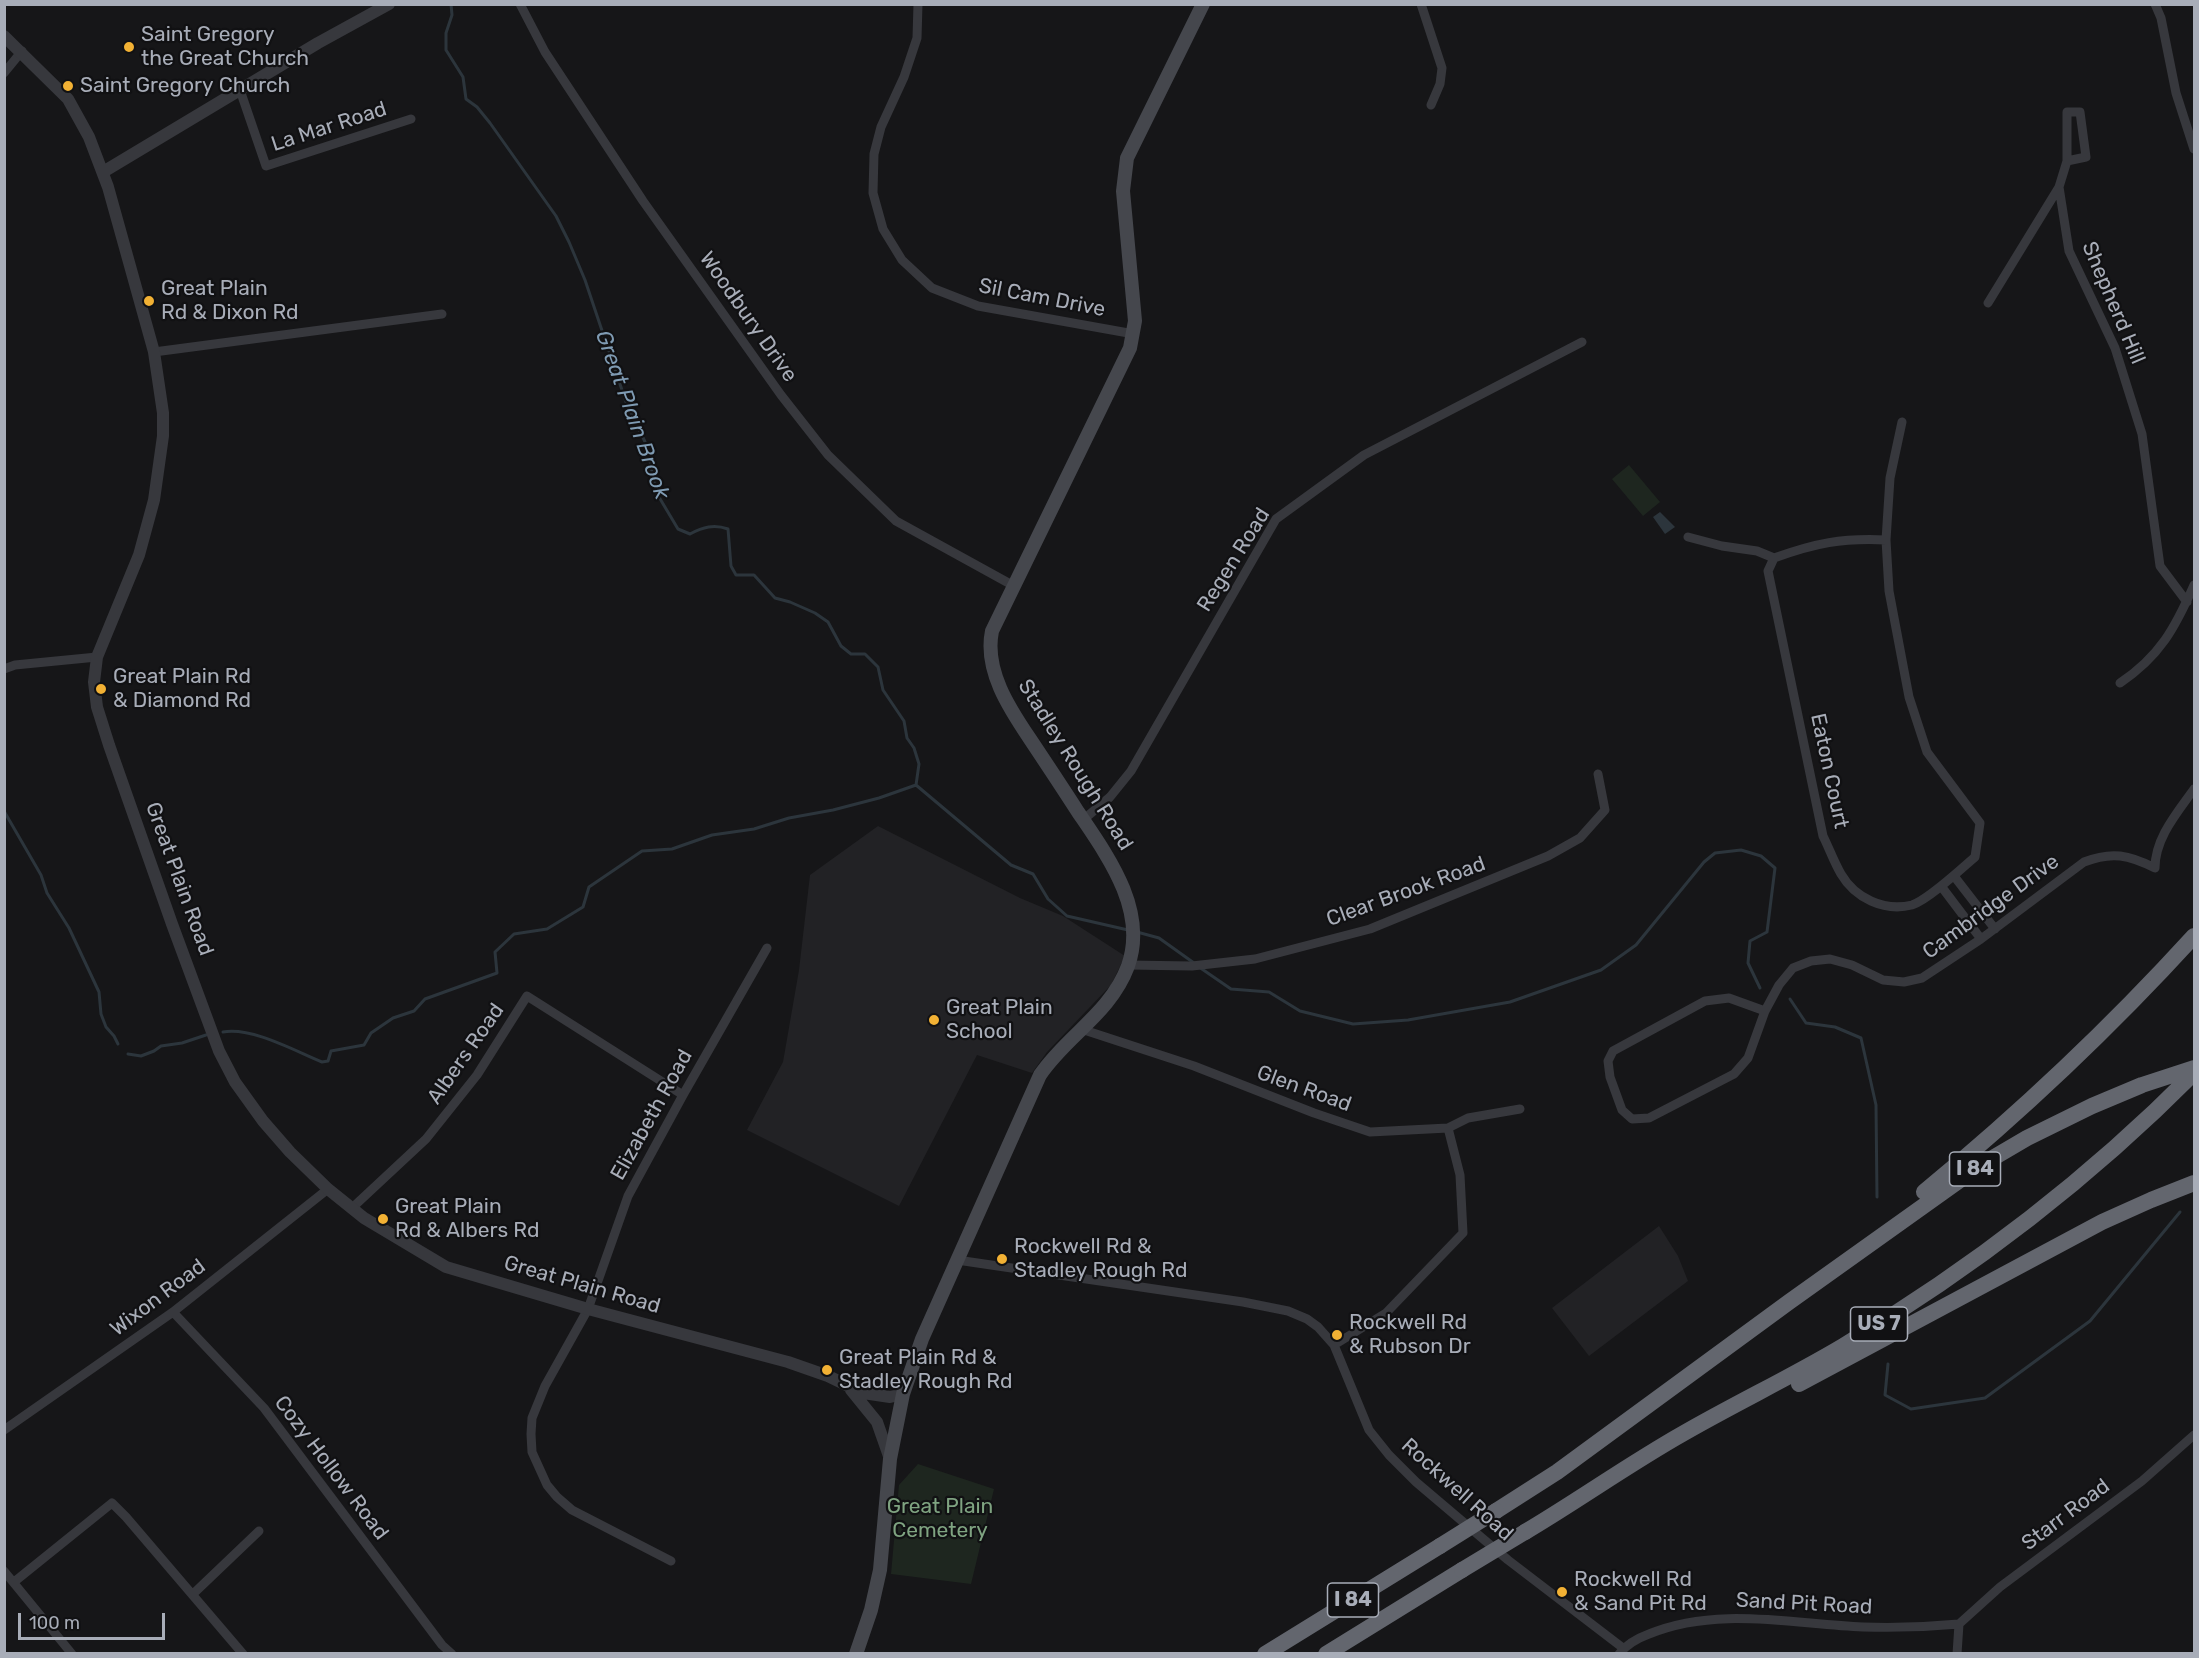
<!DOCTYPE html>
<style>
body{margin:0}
#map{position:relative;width:2199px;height:1658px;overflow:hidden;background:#161618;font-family:Rubik,sans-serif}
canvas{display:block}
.frame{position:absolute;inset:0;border:6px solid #a8adb8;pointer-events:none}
.scale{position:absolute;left:18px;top:1613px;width:147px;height:27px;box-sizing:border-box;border:3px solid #a8adb8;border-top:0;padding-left:8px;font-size:18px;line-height:21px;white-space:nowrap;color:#a8adb8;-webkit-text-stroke:4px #111113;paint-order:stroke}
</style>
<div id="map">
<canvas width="2199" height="1658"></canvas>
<div class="frame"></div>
<div class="scale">100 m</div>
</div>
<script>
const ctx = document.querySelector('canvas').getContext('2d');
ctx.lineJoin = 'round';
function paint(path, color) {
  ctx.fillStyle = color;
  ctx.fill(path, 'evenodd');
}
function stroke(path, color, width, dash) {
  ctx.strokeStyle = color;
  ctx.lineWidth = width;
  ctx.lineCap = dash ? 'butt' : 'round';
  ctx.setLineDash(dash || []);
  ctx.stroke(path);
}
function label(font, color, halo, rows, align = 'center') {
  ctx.font = font + ' Rubik,sans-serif';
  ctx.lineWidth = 4.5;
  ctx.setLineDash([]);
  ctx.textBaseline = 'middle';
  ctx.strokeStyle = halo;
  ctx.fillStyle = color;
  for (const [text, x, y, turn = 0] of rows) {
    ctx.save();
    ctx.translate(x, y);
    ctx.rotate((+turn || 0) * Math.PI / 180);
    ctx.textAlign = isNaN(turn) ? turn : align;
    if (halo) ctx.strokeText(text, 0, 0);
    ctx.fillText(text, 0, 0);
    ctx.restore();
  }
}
paint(new Path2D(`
 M878 826 1020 898 1063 916 1125 956 1111 985 1047 1052 1032 1073 977 1055 899 1206 747 1130 783 1062 799 970 810 875Z
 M1659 1226 1678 1256 1688 1281 1589 1356 1552 1308Z`), '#222225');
paint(new Path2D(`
 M1629 465 1660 502 1643 516 1612 479Z
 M918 1464 994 1489 971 1584 891 1574 899 1485Z`), '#1e261f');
paint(new Path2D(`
 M1660 512 1675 527 1665 534 1653 517Z`), '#2c353c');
stroke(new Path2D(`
 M451 4 452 15 446 33V50L463 77 466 99 477 107 490 123 556 216 569 242 585 280 626 402 647 446 656 492 678 529 690 534C703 527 714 524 728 529L731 566 736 575H754L775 598 790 602 815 613 828 622 841 646 851 654H865L878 667 883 690 904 721 907 738 914 748 919 764 916 785
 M4 811 41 875 47 893 69 928 99 992 101 1014 106 1027 114 1036 118 1044
 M1137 932 1159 938 1194 963
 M1199 967 1231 989 1269 992 1300 1011 1353 1024 1408 1020 1510 1002 1601 970 1636 945 1704 862 1715 853 1741 850 1761 856 1775 868 1767 932 1750 941 1748 963 1760 988
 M1790 999 1806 1023 1835 1027 1861 1038 1876 1105 1877 1197
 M223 1032C253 1027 295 1051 322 1062L328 1061 331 1051 364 1045 371 1033 393 1018 414 1011 425 999 497 973 495 952 514 934 547 929 583 907 589 887 642 851 672 849 712 835 754 829 789 818 833 810 879 798 916 785 1011 865 1033 874 1048 899 1067 916 1128 930
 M128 1054 141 1056 154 1051 161 1046 182 1043 206 1035
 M1888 1364 1885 1395 1911 1409 1985 1398 2090 1321 2180 1212`), '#2c353c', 3);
stroke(new Path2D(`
 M520 4 545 52 643 201 781 395 828 455 896 521 1014 586
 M918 4 917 38 904 77 881 127 874 154 873 193 883 229 902 260 932 288 978 306 1134 334
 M1421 4 1442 68 1440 84 1431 105
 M2155 4 2161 18 2176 93 2194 149
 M4 73 22 51
 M240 90 266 166 411 119
 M2067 161V112H2080L2086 157 2067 161 2059 187 2069 251 2115 348 2142 434 2160 566 2187 602
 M1988 303 2059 187
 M154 352 442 314
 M1688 537 1722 546 1757 551 1774 558 1768 571 1823 836C1829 848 1834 862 1841 874 1855 898 1884 912 1912 905 1928 900 1961 869 1975 857L1980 823 1927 752 1909 697 1889 591 1886 540 1890 478 1902 422
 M1774 558C1816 543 1841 538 1886 540
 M4 669 15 665 97 657
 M2120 683C2160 656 2175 628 2194 585
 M1083 820 1110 797 1131 771 1276 519 1364 455 1582 342
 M1954 876 1995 929
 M1941 886 1981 939
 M1128 965 1192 966 1255 959 1370 929 1548 856 1580 838 1605 810 1598 774
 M1765 1011 1729 998 1705 1001 1613 1051 1608 1061 1610 1077 1622 1110 1632 1119 1649 1118 1734 1074 1748 1058 1765 1011 1779 985 1793 968 1811 961 1830 959 1852 965 1883 980 1904 982 1922 978 1981 939 2084 862C2112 851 2129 855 2155 868 2155 838 2177 813 2194 789
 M1081 1029 1194 1066 1314 1113 1370 1132 1448 1128 1468 1118 1520 1109
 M352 1208 426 1139 477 1075 527 996 683 1095
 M957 1260 1243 1302 1288 1311 1307 1319 1318 1327 1334 1345 1369 1430 1389 1455 1416 1482 1508 1560 1623 1648
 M173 1312 264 1408 442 1645 452 1654
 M1334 1345 1386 1313 1463 1233 1460 1175 1448 1128
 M4 1430 173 1312 328 1189
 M671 1561 572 1510 557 1497 547 1485 532 1452 531 1434 532 1418 545 1386 588 1309 628 1196 683 1095 767 948
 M4 1571 72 1654
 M14 1582 112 1503 126 1517 243 1654
 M193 1594 259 1531
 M1959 1624 2000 1587 2142 1481 2194 1435
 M1619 1654C1626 1645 1638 1638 1649 1634 1717 1606 1792 1624 1863 1627 1895 1628 1927 1627 1959 1624
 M1957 1654 1959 1624`), '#37383d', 9);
stroke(new Path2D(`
 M4 36 68 99 89 137 108 187 154 352 163 413V436L154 500 139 555 97 657 94 682 97 707 109 745 172 924 219 1051 235 1082 263 1121 290 1152 328 1189 364 1218 446 1267 588 1309 788 1362 828 1376 863 1393 890 1397 903 1394
 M103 172 318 43 389 4
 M851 1390 877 1422 890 1459`), '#37383d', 12);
stroke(new Path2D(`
 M856 1654 871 1610 880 1570 890 1459 903 1394 922 1339 1040 1075C1067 1035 1110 1014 1128 966 1148 910 1107 855 1078 812 1062 787 1046 763 1030 739 1009 708 984 670 992 631L1130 348 1135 321 1123 191 1127 158 1203 4`), '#45474d', 14);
stroke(new Path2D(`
 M1924 1192C2020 1113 2111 1027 2194 936
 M1799 1384 2102 1222 2151 1200 2194 1183
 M1496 1511 1557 1472 1789 1302 1981 1165 2027 1138 2092 1106 2142 1085 2194 1068
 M1525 1532C1579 1500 1629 1464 1684 1433 1736 1403 1791 1377 1843 1346 1970 1270 2090 1178 2194 1073
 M1265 1654 1440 1546
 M1326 1654 1462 1570`), '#63666e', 16);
stroke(new Path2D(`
 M1440 1546 1496 1511
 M1462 1570 1525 1532`), '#63666e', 16);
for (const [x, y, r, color] of [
 [129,47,6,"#f2b134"],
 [68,86,6,"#f2b134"],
 [149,301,6,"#f2b134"],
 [101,689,6,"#f2b134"],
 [934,1020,6,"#f2b134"],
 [383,1219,6,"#f2b134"],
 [1002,1259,6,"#f2b134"],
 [1337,1335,6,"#f2b134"],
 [827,1370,6,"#f2b134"],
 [1562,1592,6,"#f2b134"]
]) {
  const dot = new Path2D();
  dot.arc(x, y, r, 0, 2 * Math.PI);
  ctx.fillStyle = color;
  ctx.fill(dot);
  stroke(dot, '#111113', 2);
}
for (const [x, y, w] of [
 [1975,1169,51],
 [1879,1324,57],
 [1353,1600,51]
]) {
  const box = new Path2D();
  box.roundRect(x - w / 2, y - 17, w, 34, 4.5);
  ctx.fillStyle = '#111113';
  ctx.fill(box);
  stroke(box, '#a8adb8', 1.5);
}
label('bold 20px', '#a8adb8', null, [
 ["I 84",1975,1169],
 ["US 7",1879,1324],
 ["I 84",1353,1600]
]);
label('21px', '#a8adb8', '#111113', [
 ["Saint Gregory",141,35],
 ["the Great Church",141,59],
 ["Saint Gregory Church",80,86],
 ["Great Plain",161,289],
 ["Rd & Dixon Rd",161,313],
 ["Great Plain Rd",113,677],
 ["& Diamond Rd",113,701],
 ["Great Plain",946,1008],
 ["School",946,1032],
 ["Great Plain",395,1207],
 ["Rd & Albers Rd",395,1231],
 ["Rockwell Rd &",1014,1247],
 ["Stadley Rough Rd",1014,1271],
 ["Rockwell Rd",1349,1323],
 ["& Rubson Dr",1349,1347],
 ["Great Plain Rd &",839,1358],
 ["Stadley Rough Rd",839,1382],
 ["Rockwell Rd",1574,1580],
 ["& Sand Pit Rd",1574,1604]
], 'left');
label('21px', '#a8adb8', '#111113', [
 ["La Mar Road",329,127,-18],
 ["Sil Cam Drive",1042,298,11],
 ["Shepherd Hill",2113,303,67],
 ["Woodbury Drive",748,317,55],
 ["Regen Road",1234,560,-58],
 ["Stadley Rough Road",1075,765,58],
 ["Eaton Court",1829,771,78],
 ["Great Plain Road",179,879,70],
 ["Clear Brook Road",1406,892,-20],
 ["Cambridge Drive",1991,907,-36],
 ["Albers Road",466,1054,-55],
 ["Glen Road",1304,1089,20],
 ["Elizabeth Road",652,1115,-61],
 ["Great Plain Road",582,1285,16],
 ["Wixon Road",158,1298,-37],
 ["Cozy Hollow Road",331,1468,53],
 ["Rockwell Road",1457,1490,42],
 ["Starr Road",2066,1515,-37],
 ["Sand Pit Road",1804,1604,3]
]);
label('21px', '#7fa381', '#111113', [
 ["Great Plain",940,1507],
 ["Cemetery",940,1531]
]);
label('italic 22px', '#7f9bb3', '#111113', [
 ["Great Plain Brook",632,415,70]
]);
</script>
